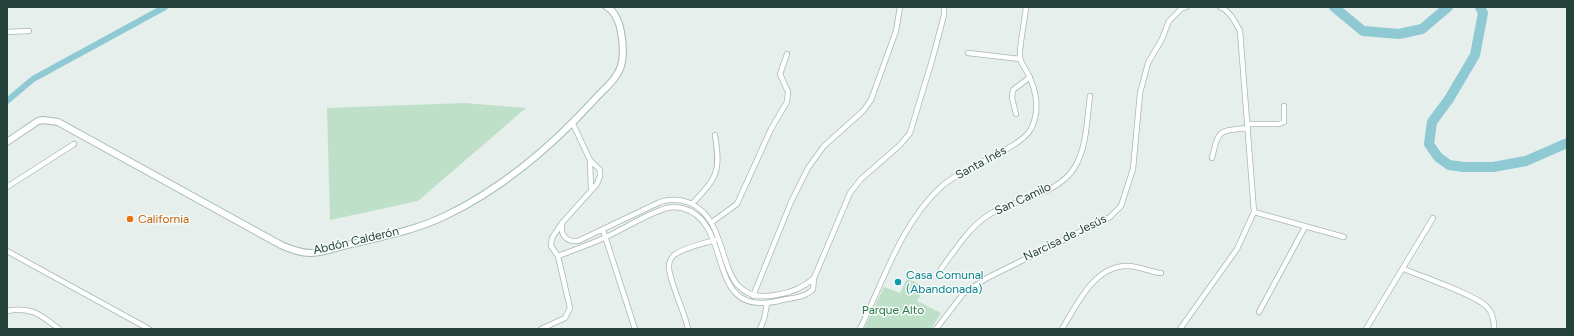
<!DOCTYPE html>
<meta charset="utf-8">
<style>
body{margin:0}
#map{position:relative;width:1574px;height:336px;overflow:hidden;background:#e6efeb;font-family:Figtree,sans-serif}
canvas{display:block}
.frame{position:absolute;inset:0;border:8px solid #24423a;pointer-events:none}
</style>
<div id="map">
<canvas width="1574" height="336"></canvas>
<div class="frame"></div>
</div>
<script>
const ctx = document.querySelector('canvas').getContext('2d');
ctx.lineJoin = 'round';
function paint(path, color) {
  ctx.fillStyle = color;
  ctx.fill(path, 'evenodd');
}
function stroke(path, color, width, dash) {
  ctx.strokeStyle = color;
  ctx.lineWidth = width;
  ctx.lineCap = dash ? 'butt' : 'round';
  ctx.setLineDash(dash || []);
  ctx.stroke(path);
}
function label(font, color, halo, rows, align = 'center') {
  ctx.font = font + ' Figtree,sans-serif';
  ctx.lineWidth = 3;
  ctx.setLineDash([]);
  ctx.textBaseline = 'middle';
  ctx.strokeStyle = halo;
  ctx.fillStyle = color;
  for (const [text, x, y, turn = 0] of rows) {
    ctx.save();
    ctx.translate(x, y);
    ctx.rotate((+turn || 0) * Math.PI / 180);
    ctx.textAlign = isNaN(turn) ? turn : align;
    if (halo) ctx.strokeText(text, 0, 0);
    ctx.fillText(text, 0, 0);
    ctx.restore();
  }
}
paint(new Path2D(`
 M465 103 526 108 418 201 330 220 327 108Z
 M907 278 925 287 917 301 941 313 931 329H864L884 287 900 293Z`), '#bfe0c8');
stroke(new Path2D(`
 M7 101 33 79 165 7`), '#8ec9d4', 6);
stroke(new Path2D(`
 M1334 7 1363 31 1399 34 1422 29 1448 7
 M1480 7 1483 13 1475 55 1449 99 1432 122 1429 144 1438 157 1449 165 1464 167H1493L1526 161 1567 143`), '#8ec9d4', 10);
const street = new Path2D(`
 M7 32 29 31
 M968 53 1020 59
 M1016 114 1012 98 1013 90 1030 77
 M1247 124H1279L1284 122V106
 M1212 158C1219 129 1218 131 1248 128
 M590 160 591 189
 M7 187 74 144
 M692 204C717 177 721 173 715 135
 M1254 212 1344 237
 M712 222 737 204 771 129 787 102 788 92 780 74 787 54
 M562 223C560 235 566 242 578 241L660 202C670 199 680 199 690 203 737 224 710 307 776 295 790 293 803 288 814 278L850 193 861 179 900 145 910 133 933 57 944 15V7
 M603 230 635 329
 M7 251 149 329
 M558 256C574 250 591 244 606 237 626 228 646 214 667 208 671 207 677 207 682 208 737 222 701 322 782 300 792 298 807 297 813 289L814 278
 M941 269C956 249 969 227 990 214 1017 198 1060 195 1076 165 1087 145 1087 118 1090 96
 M1404 269C1423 277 1473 294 1486 306 1493 313 1494 320 1494 329
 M753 296 791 202 808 168 824 146 863 111 871 100 896 31 900 7
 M7 311C31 306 41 315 59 329
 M1259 312 1305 227
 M541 329 565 318 570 308 558 256 551 246 552 238 562 223 597 184 600 176V170L590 160 573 124
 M688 329C685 312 668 279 669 266 669 262 671 258 674 255 685 247 702 244 715 240
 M760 329 764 319 767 304
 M860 329C884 280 901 223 942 186 964 166 1019 150 1031 129 1040 111 1037 92 1028 74 1026 70 1021 63 1020 58 1019 46 1025 20 1026 7
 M936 329 963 294 987 278 1110 217 1121 206 1133 169 1140 93 1148 63 1162 39 1169 21 1181 9 1186 7
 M1062 329C1077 305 1094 265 1128 266 1139 266 1150 272 1161 273
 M1180 329 1237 249 1254 212 1240 31C1235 22 1230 11 1220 7
 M1366 329 1433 218`);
const secondary = new Path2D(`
 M7 142 38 121 43 120 58 122 281 245C291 249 300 253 311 253 321 253 333 249 343 246 377 238 414 231 445 216 502 189 553 145 595 99 604 89 617 79 621 66 624 56 623 43 621 32 620 24 615 11 607 7`);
stroke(street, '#a8b8b2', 6);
stroke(secondary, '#a4bbb3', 8);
stroke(street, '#fff', 4.5);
stroke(secondary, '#fff', 6);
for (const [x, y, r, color] of [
 [130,219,4,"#e8710a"],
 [898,282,4,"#0f9aa8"]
]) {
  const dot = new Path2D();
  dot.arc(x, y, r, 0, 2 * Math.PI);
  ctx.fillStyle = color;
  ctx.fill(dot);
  stroke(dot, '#f7fbf9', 1.5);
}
label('12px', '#24423a', '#f7fbf9', [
 ["Santa Inés",981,163,-29],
 ["San Camilo",1023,199,-25],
 ["Narcisa de Jesús",1065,238,-26],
 ["Abdón Calderón",356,241,-13]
]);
label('12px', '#c56008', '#f7fbf9', [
 ["California",138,219]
], 'left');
label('12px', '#0d838f', '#f7fbf9', [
 ["Casa Comunal",906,275],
 ["(Abandonada)",906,289]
], 'left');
label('12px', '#2d7a4b', '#f7fbf9', [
 ["Parque Alto",893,310]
]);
</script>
